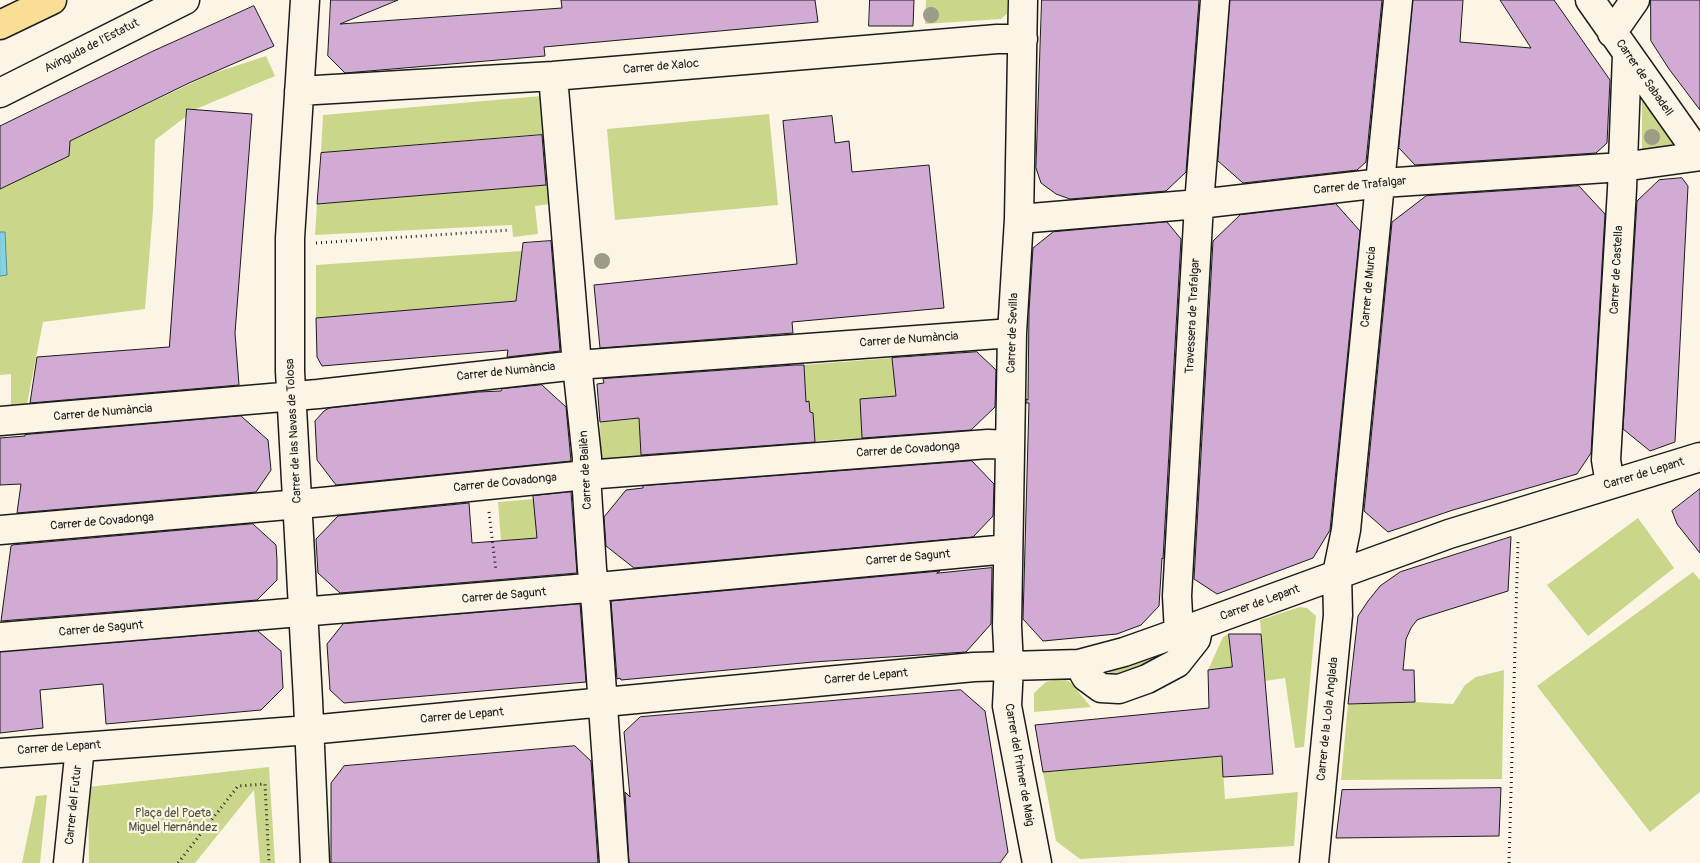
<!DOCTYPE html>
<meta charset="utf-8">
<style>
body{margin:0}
canvas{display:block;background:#fcf5e5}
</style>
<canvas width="1700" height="863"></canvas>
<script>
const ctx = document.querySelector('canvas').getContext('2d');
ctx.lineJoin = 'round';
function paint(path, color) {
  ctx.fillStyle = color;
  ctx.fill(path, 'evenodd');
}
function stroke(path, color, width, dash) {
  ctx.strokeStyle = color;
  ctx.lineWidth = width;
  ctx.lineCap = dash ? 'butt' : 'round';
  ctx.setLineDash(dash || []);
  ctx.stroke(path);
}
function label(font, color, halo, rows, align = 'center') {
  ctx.font = font + ' Pangolin,sans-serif';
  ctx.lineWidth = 4.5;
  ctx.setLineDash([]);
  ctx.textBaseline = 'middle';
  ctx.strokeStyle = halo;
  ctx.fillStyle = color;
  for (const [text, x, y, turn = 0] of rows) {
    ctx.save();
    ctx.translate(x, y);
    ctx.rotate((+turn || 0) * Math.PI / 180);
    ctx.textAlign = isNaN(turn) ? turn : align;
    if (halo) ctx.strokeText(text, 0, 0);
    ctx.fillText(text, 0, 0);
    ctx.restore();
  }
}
paint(new Path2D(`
 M926 0H1007V14L1001 19 925 24Z
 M266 56 275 76 196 109 155 140 153 210 145 309 43 322 27 404 11 405V374L0 375V189L68 156 69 141 211 74Z
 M541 96 543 134 321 153 323 115Z
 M1642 99 1678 148 1642 150Z
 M769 114 778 205 615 220 607 129Z
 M547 185 550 204 535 206 538 234 513 237 512 225 315 235 317 204Z
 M522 251 516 301 316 318V265Z
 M892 358 896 396 860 399 862 438 815 441 813 413 810 412 809 401 806 402 804 365Z
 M639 418 641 456 601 461 600 422Z
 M534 499 537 538 501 541 498 502Z
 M1638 518 1674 568 1588 636 1547 585Z
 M1693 572 1700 580V792L1650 832 1537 686Z
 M1300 607 1307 608 1316 616 1304 747 1295 748 1285 678 1265 681 1260 620Z
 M1229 634 1232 667 1208 670 1223 637Z
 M1170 653 1143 675H1101Z
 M1504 670 1502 779 1341 780 1348 704 1415 702 1453 704 1465 685 1476 677Z
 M1063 678 1071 683 1091 707 1034 712V693L1046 682Z
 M1222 756 1225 799 1298 792 1294 846 1080 859 1056 841 1043 772Z
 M269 767 275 863H260L254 790 195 863H89L88 787Z
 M47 795 40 863H22L36 796Z`), '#cad78b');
const water = new Path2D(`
 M0 232H5L7 275 0 276Z`);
paint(water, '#84d3e2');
stroke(water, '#5a8a93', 1);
const building = new Path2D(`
 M331 0H398L340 24 562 8 561 0H815L818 22 544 47 545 56 345 73 328 56Z
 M870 0H914L913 26H869Z
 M1042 0H1199L1186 172 1166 191 1070 199 1056 194 1041 183 1036 168Z
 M1230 0H1382L1366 162 1357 170 1243 183 1218 161Z
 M1413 0H1463L1460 42 1531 48 1500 0H1554L1610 80 1607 143 1596 153 1415 165 1399 148Z
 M1651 0H1700V110L1669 69 1651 41Z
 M254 6 274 46 189 83 70 141 69 156 0 189V126L151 52Z
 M187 109 252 114 235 333 239 385 30 403 37 357 169 347Z
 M832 116 835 143 849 141 852 172 929 165 944 308 792 322 793 333 600 348 594 285 797 264 783 121Z
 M542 135 546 185 317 204 321 153Z
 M1682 178 1688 186 1675 442 1650 451 1623 429 1637 201 1659 180Z
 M1579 186 1605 214 1591 453 1577 474 1453 510 1388 532 1364 511 1392 222 1426 196Z
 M1336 204 1360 231 1330 530 1313 558 1217 594 1194 579 1213 241 1240 215Z
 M1167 222 1181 239 1163 559 1162 558 1159 606 1141 625 1117 634 1043 641 1023 619 1029 403H1026V399L1028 400 1029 311 1033 248 1053 232Z
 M551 241 560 351 507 357 508 350 322 366 317 357 316 318 516 301 523 243Z
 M977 352 996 370 995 407 971 430 862 438 860 399 896 396 892 358Z
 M795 365H804L806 402 809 401 810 412 813 413 815 442 641 455 639 418 600 422 597 384 604 383 603 379Z
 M542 385 566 407 571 461 336 485 317 460 315 421 324 411 329 408 478 392 501 391 502 389Z
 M241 416 268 440 271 470 256 492 17 513 21 484 0 485V438L25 436V435Z
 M972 461 994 484 993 516 973 537 634 568 606 546 604 517 626 490 643 488V486Z
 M1700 489V553L1677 524 1672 511Z
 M571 492 577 573 340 593 318 573 316 539 338 516 469 503 472 543 537 538 533 496Z
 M253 524 276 545 277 560V580L257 600 1 621 11 546 13 545Z
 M1511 537 1508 591 1422 618 1417 620 1411 628 1406 639 1403 670H1414L1415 702 1348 704 1358 616 1368 601 1380 586 1400 572Z
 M992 568 991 624 966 652 813 662 621 680 620 678 617 679 611 601 940 571 937 573Z
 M580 604 586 682 344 703 330 690 327 644 343 624Z
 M258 631 281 651 283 688 261 710 106 724 103 684 40 690 43 728 0 733V652Z
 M1229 634H1261L1273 774 1223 777 1222 756 1043 772 1035 725 1209 708 1208 670 1232 667Z
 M961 690 985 711 1008 852 1000 863H629L625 792 630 797 624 732 640 717Z
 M575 746 591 761 598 863H331V783L344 766Z
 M1501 788 1499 836 1336 838 1342 790Z`);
paint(building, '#d1abd3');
stroke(building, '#1c1c1c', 1);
const minor = new Path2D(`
 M305 0 290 238V371L308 700 315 863
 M1023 0 1019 219 1012 333 1007 626 1009 666 1007 706 1037 863
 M1590 0 1700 156
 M1612 33 1635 0
 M553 76 577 365 587 458 586 475 592 569 596 606 614 863
 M299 91 553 76 997 39H1023
 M0 93 185 0
 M1019 219 1199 204 1382 183 1622 167 1700 156
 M0 421 318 394 577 365 1012 333
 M1610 484 1606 460 1622 189 1627 54
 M0 530 322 502 586 475 988 444 1010 445
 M1179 633 1177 596 1199 204 1215 0
 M0 637 576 589 1008 549
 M1079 664 1086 677 1101 688 1119 689 1147 679 1177 663 1196 639 1199 625
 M0 753 309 730 974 667 1079 664 1124 652 1158 640 1449 534 1700 457
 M68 863 80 747
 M1314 863 1338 615 1337 574 1346 530 1398 0`);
const major = new Path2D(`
 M0 25 52 0`);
stroke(minor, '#1c1c1c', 31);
stroke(major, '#1c1c1c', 31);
stroke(new Path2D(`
 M316 243 510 230
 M489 512 496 571
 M178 863 238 786 265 784 269 863
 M1509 863 1518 541`), '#1c1c1c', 3, [1, 4]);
stroke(minor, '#fcf5e5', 28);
stroke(major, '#fbde96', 28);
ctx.fillStyle = '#9d9c89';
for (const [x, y] of [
 [931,15],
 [1652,137],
 [602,261]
]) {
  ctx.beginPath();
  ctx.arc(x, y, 8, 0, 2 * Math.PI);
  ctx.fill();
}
label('12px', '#1c1c1c', '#fcf5e5', [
 ["Avinguda de l'Estatut",92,46,-27],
 ["Carrer de Xaloc",661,67,-5],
 ["Carrer de Sabadell",1644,78,55],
 ["Carrer de Trafalgar",1360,186,-6],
 ["Carrer de Castella",1617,270,-87],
 ["Carrer de Murcia",1369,287,-85],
 ["Travessera de Trafalgar",1193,316,-87],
 ["Carrer de Sevilla",1013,333,-88],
 ["Carrer de Numància",909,340,-4],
 ["Carrer de Numància",506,372,-6],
 ["Carrer de Numància",103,413,-5],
 ["Carrer de las Navas de Tolosa",294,431,-93],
 ["Carrer de Covadonga",908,450,-4],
 ["Carrer de Bailèn",586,470,-93],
 ["Carrer de Lepant",1644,474,-17],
 ["Carrer de Covadonga",505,483,-6],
 ["Carrer de Covadonga",102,522,-5],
 ["Carrer de Sagunt",908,558,-5],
 ["Carrer de Sagunt",504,596,-5],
 ["Carrer de Lepant",1260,603,-20],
 ["Carrer de Sagunt",101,629,-5],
 ["Carrer de Lepant",866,677,-5],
 ["Carrer de Lepant",462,716,-5],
 ["Carrer de la Lola Anglada",1328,719,-84],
 ["Carrer de Lepant",59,748,-4],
 ["Carrer del Primer de Maig",1019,765,80],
 ["Carrer del Futur",74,805,-84]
]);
label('12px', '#50543d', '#fcf5e5', [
 ["Plaça del Poeta",173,814],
 ["Miguel Hernández",173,828]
]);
</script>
